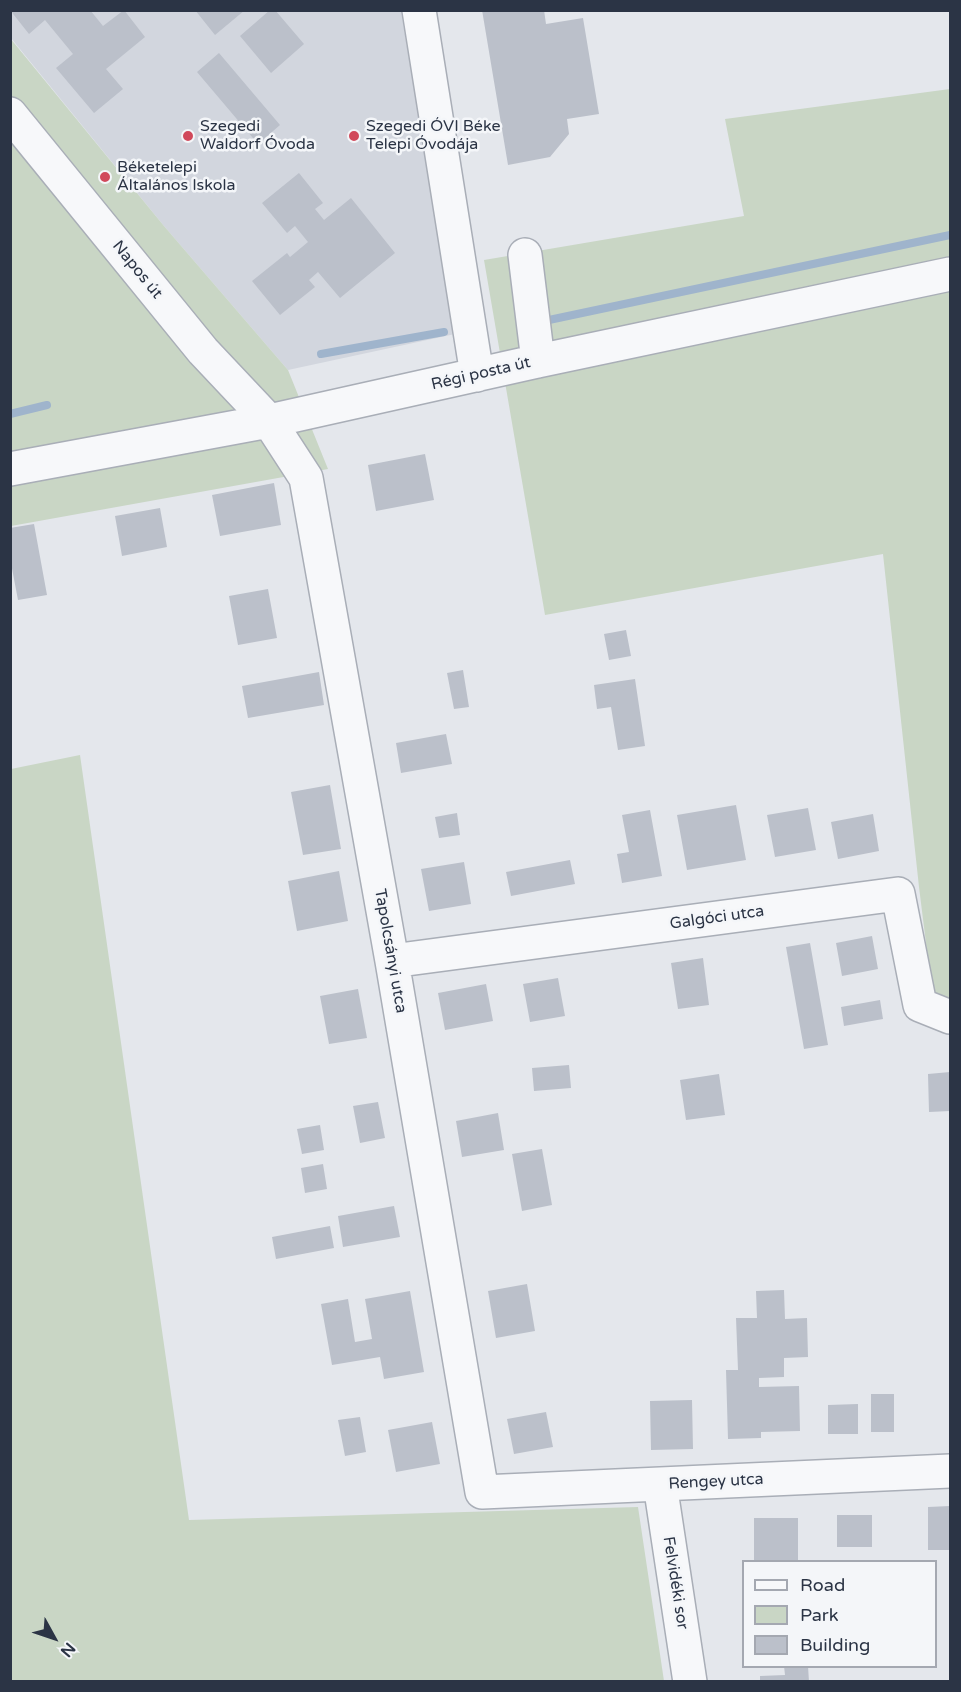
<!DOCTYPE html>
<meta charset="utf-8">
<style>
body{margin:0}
#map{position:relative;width:961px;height:1692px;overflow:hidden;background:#e4e7ec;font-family:"Varela Round",sans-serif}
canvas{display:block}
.frame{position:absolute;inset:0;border:12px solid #2b3445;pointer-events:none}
.legend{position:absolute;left:742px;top:1560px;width:195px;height:108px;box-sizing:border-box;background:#f4f6f9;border:2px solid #a4a8b1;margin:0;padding:8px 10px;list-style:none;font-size:18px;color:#2b3445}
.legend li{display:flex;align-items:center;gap:12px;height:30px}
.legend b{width:30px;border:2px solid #a4a8b1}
.north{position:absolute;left:24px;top:1608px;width:60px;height:60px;-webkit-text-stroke:4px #f4f6f9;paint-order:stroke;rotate:130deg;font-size:16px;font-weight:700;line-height:24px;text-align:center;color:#2b3445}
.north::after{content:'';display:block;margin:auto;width:21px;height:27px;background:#2b3445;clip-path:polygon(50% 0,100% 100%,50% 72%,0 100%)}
</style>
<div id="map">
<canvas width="961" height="1692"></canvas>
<div class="frame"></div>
<ul class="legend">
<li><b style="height:8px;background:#f7f8fa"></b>Road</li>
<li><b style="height:16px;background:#c9d6c5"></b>Park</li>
<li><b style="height:16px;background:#bbc0ca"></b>Building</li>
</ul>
<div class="north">N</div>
</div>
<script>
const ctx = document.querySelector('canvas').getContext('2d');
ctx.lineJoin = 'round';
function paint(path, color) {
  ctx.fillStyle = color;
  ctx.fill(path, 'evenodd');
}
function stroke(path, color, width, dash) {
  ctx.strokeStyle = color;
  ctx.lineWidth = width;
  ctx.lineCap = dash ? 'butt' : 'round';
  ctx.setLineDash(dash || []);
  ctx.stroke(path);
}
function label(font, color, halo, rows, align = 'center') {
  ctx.font = font + ' "Varela Round",sans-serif';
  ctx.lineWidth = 5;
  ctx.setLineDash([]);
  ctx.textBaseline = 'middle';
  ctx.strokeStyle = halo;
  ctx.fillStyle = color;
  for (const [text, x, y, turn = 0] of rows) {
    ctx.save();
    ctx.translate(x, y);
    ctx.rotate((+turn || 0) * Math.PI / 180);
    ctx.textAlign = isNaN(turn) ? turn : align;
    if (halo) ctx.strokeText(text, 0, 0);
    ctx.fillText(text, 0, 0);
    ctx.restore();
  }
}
paint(new Path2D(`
 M10 11H401L455 334 288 370 164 226 11 38Z`), '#d2d6de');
paint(new Path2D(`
 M10 38 164 226 288 370 328 469 11 526Z
 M950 89V1006L933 999 919 887 883 554 545 615 484 260 744 216 725 119Z
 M80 755 189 1520 638 1507 664 1681H11V769Z`), '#c9d6c5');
stroke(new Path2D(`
 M549 320 950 235
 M321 354 444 332
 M10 414 47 405`), '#9fb4cc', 8);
paint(new Path2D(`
 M10 10H90L103 26 124 10 145 37 106 69 123 89 94 113 56 68 73 54 45 20 29 34Z
 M195 10H245L215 35Z
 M270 10H275L304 44 271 73 240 36Z
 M482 10H544L546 24 583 18 599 114 567 119 569 134 550 157 508 165Z
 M219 53 280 125 258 144 197 72Z
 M299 173 323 203 315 209 324 220 351 198 395 253 340 298 318 272 309 280 315 287 280 315 252 281 287 253 290 257 308 242 295 226 287 233 262 203Z
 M425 454 434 500 376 511 368 465Z
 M274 483 281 525 220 536 212 495Z
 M160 508 167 547 122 556 115 516Z
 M34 524 47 595 18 600 10 558V528Z
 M268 589 277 638 238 645 229 596Z
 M626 630 631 656 609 660 604 634Z
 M463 670 469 707 454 709 447 673Z
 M319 672 324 705 248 718 242 686Z
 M635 679 645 746 618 750 611 707 597 709 594 685Z
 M446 734 452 764 401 773 396 743Z
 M330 785 341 849 303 855 291 792Z
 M736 805 746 860 687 870 677 815Z
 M808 808 816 850 775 857 767 815Z
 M650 810 662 876 622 883 617 854 629 852 622 815Z
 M457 813 460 835 439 838 435 817Z
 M873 814 879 851 838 859 831 822Z
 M570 860 575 884 511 896 506 872Z
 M464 862 471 904 429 911 421 869Z
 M339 871 348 921 297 931 288 881Z
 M872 936 878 969 842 976 836 943Z
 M810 943 828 1045 804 1049 786 947Z
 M703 958 709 1005 678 1009 671 963Z
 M558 978 565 1016 530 1022 523 984Z
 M486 984 493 1021 445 1030 438 993Z
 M358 989 367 1038 329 1044 320 996Z
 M880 1000 883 1019 844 1026 841 1007Z
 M569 1065 571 1088 534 1091 532 1068Z
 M950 1072V1111L929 1112 928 1074Z
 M719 1074 725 1115 686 1120 680 1080Z
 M378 1102 385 1138 360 1143 353 1106Z
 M498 1113 504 1150 462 1157 456 1121Z
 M320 1125 324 1150 302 1154 297 1129Z
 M542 1149 552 1205 522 1211 512 1154Z
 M323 1164 327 1189 305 1193 301 1168Z
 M394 1206 400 1237 343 1247 338 1216Z
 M330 1226 334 1248 276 1259 272 1237Z
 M527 1284 535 1331 496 1338 488 1291Z
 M784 1290 785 1319 807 1318 808 1357 784 1358V1377L759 1378V1387L799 1386 800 1431 761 1432V1438L728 1439 726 1370H738L736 1318H757L756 1291Z
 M410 1291 424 1372 384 1379 380 1357 332 1365 321 1304 348 1299 355 1342 372 1339 365 1299Z
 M871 1394H894V1432H871Z
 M692 1400 693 1449 651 1450 650 1401Z
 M858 1404V1434H828V1405Z
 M546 1412 553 1447 514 1454 507 1419Z
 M360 1417 366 1452 345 1456 338 1420Z
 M432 1422 440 1464 396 1472 388 1430Z
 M950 1506V1550H928V1507Z
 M837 1515H872V1547H837Z
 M754 1518H798V1562H754Z
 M784 1666H808L809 1682H760V1676L785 1675Z`), '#bbc0ca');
const minor = new Path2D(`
 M419 10 477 375
 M10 114 203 351 269 421 306 478 392 961 482 1492 950 1471
 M525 255 538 361
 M10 469 269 421 538 361 950 274
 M392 961 898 894 920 1005 950 1017
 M660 1484 690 1682`);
stroke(minor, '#a9aeb7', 36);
stroke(minor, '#f7f8fa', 33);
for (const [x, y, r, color] of [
 [188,136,6,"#d1495b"],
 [354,136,6,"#d1495b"],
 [105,177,6,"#d1495b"]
]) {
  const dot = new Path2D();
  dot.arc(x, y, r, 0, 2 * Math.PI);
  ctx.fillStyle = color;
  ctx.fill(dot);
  stroke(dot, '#f4f6f9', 2);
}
label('16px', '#2b3445', '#f4f6f9', [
 ["Szegedi",200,127],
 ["Waldorf Óvoda",200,145],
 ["Szegedi ÓVI Béke",366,127],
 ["Telepi Óvodája",366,145],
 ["Béketelepi",117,168],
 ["Általános Iskola",117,186]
], 'left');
label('16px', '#2b3445', '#f4f6f9', [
 ["Napos út",137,270,51],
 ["Régi posta út",481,374,-13],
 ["Galgóci utca",717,918,-8],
 ["Tapolcsányi utca",390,951,80],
 ["Rengey utca",716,1482,-3],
 ["Felvidéki sor",675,1583,81]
]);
</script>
